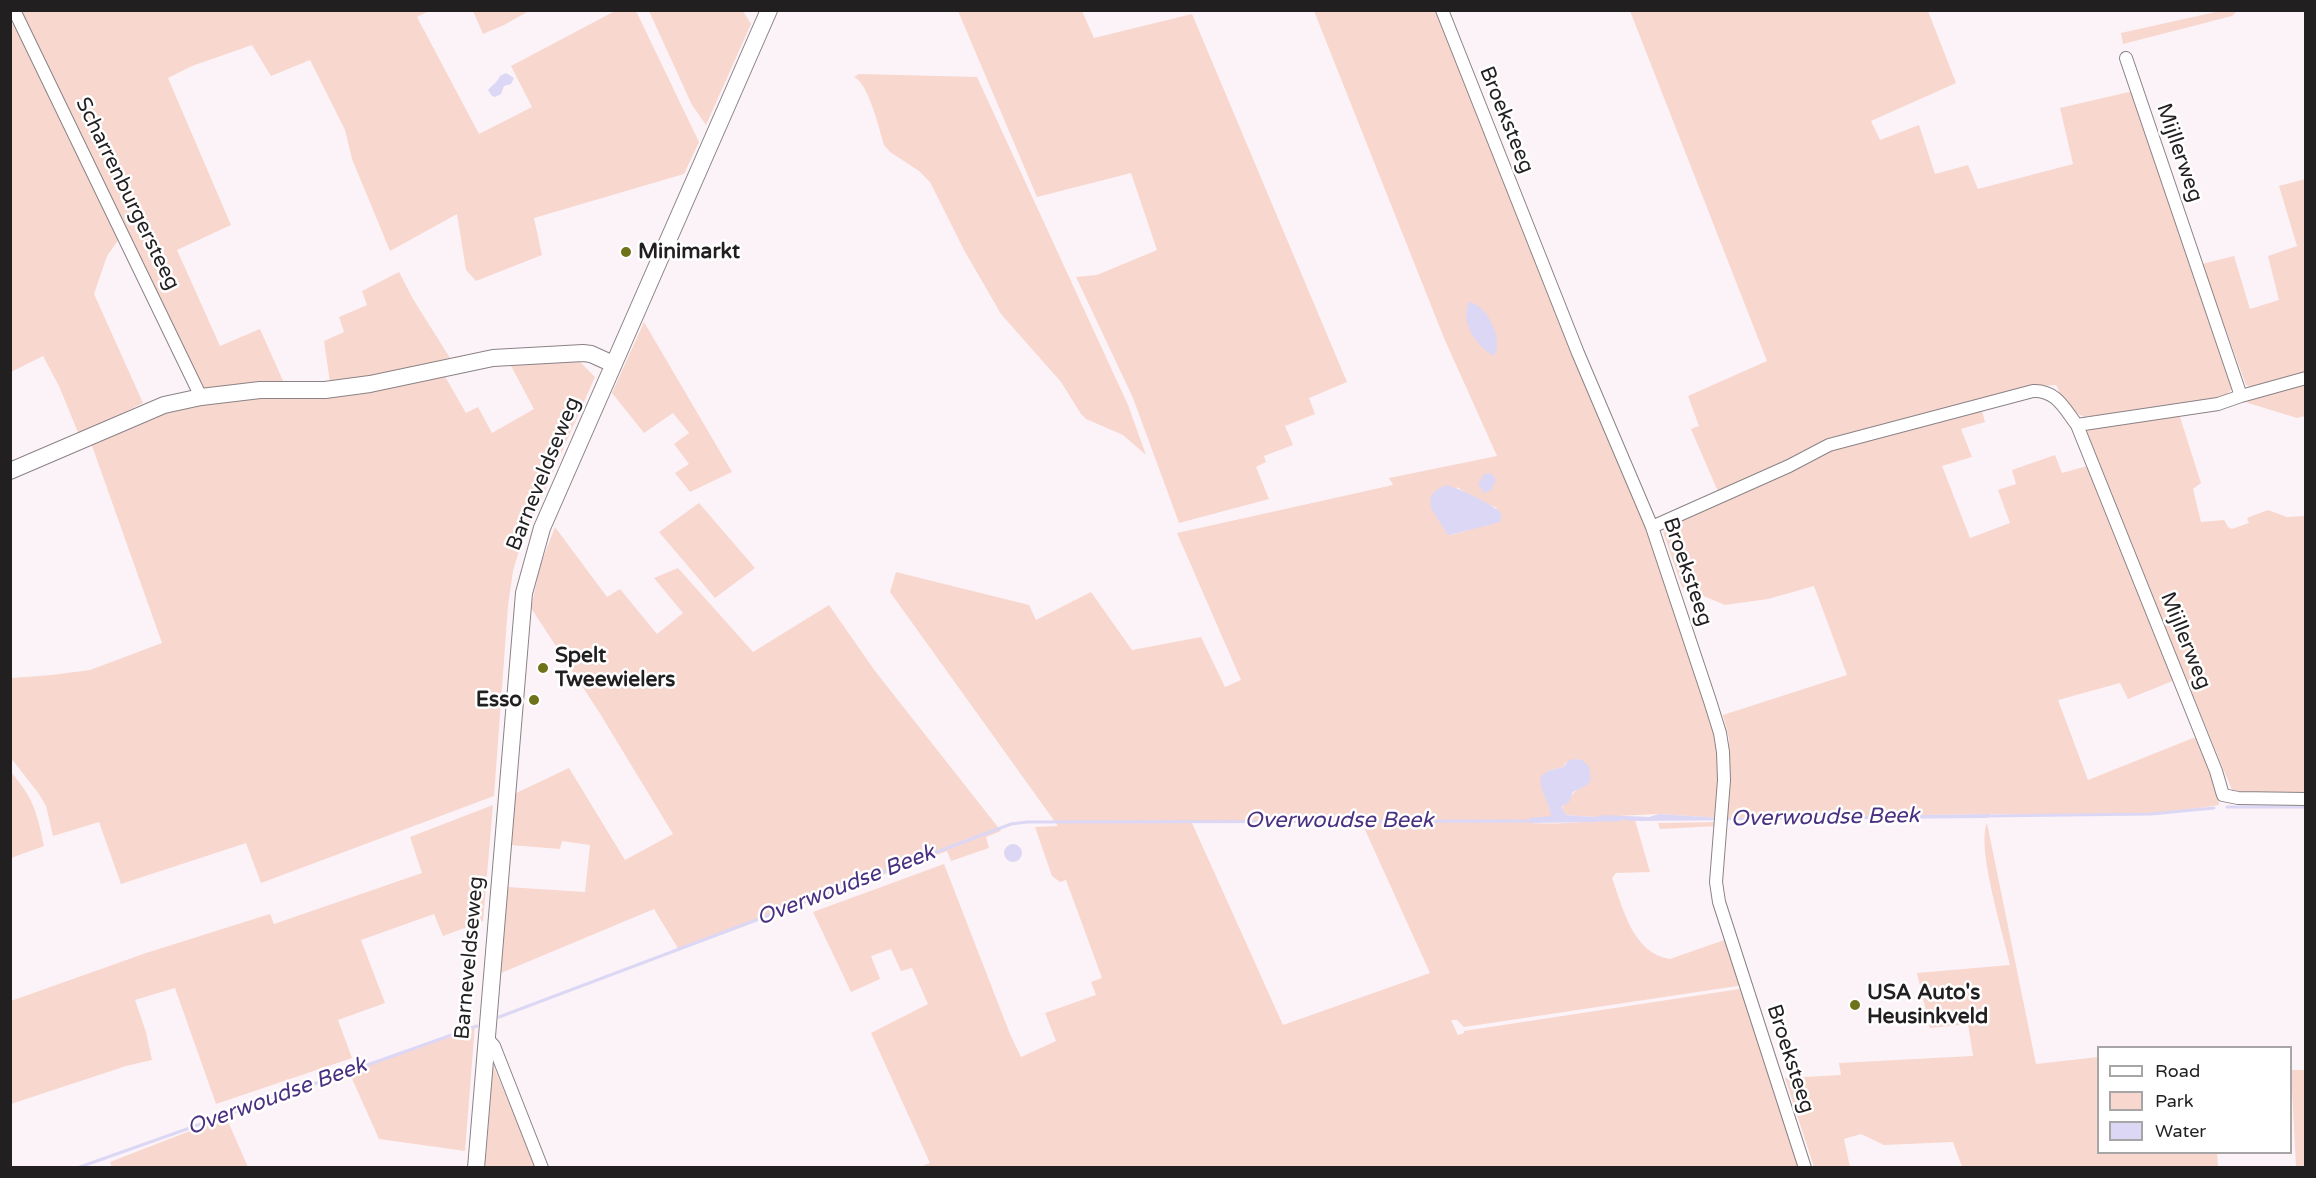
<!DOCTYPE html>
<style>
body{margin:0}
#map{position:relative;width:2316px;height:1178px;overflow:hidden;background:#fcf3f8;font-family:"Varela Round",sans-serif}
canvas{display:block}
.frame{position:absolute;inset:0;border:12px solid #221f21;pointer-events:none}
.legend{position:absolute;left:2097px;top:1046px;width:195px;height:108px;box-sizing:border-box;background:#fff;border:2px solid #a7a5a6;margin:0;padding:8px 10px;list-style:none;font-size:18px;color:#221f21}
.legend li{display:flex;align-items:center;gap:12px;height:30px}
.legend b{width:30px;border:2px solid #a7a5a6}
</style>
<div id="map">
<canvas width="2316" height="1178"></canvas>
<div class="frame"></div>
<ul class="legend">
<li><b style="height:8px;background:#fff"></b>Road</li>
<li><b style="height:16px;background:#f8d7ce"></b>Park</li>
<li><b style="height:16px;background:#dcd7f4"></b>Water</li>
</ul>
</div>
<script>
const ctx = document.querySelector('canvas').getContext('2d');
ctx.lineJoin = 'round';
function paint(path, color) {
  ctx.fillStyle = color;
  ctx.fill(path, 'evenodd');
}
function stroke(path, color, width, dash) {
  ctx.strokeStyle = color;
  ctx.lineWidth = width;
  ctx.lineCap = dash ? 'butt' : 'round';
  ctx.setLineDash(dash || []);
  ctx.stroke(path);
}
function label(font, color, halo, rows, align = 'center') {
  ctx.font = font + ' "Varela Round",sans-serif';
  ctx.lineWidth = 5;
  ctx.setLineDash([]);
  ctx.textBaseline = 'middle';
  ctx.strokeStyle = halo;
  ctx.fillStyle = color;
  for (const [text, x, y, turn = 0] of rows) {
    ctx.save();
    ctx.translate(x, y);
    ctx.rotate((+turn || 0) * Math.PI / 180);
    ctx.textAlign = isNaN(turn) ? turn : align;
    if (halo) ctx.strokeText(text, 0, 0);
    ctx.fillText(text, 0, 0);
    ctx.restore();
  }
}
paint(new Path2D(`
 M16 11H429L417 17 479 134 532 107 511 66 615 11H636L699 142 684 174 534 218 542 255 476 281 466 270 457 214 390 251 352 159 345 130 310 60 271 76 252 45 192 66 168 78 231 225 177 250 220 346 260 329 284 383H250L200 389Z
 M529 11 504 25 483 34 473 11Z
 M649 11H743L751 24 706 125 692 105Z
 M958 11H1082L1094 38 1192 14 1347 382 1309 398 1315 414 1285 426 1293 445 1264 456 1266 462 1256 467 1269 499 1179 523 1133 398 1076 277 1097 275 1157 250 1131 173 1037 197Z
 M1314 11H1436L1631 479 1719 738 1721 818 1659 814 1595 817 1566 815 1561 808C1572 799 1571 790 1587 785L1566 762 1563 767 1548 771 1543 790 1549 802 1552 817 1529 819 1530 823C1566 825 1600 819 1635 820L1650 872 1616 873 1612 878C1623 908 1633 954 1670 959L1730 938 1744 985 1464 1027 1457 1020H1451L1458 1035 1464 1033V1031L1746 988 1803 1167H920L930 1163 871 1033 928 1004 912 968 901 971 891 949 871 956 880 979 851 992 813 912 944 864 1010 1034 1021 1057 1056 1041 1045 1013 1096 995 1091 982 1102 978 1066 880 1060 882 1052 876 1035 827 1058 826 890 592 896 572 1029 605 1036 620 1091 592 1132 650 1201 637 1225 687 1241 680 1177 533 1393 485 1389 478 1497 456 1444 338ZM1457 487 1475 499 1497 508 1466 531 1451 535ZM1361 821 1430 973 1283 1025 1192 823Z
 M1630 11H1928L1956 83 1871 121 1880 140 1919 125 1935 174 1968 165 1978 189 2073 164 2060 108 2133 91 2232 389 2223 398 2086 418 2067 408 2056 385 2038 386 1805 455 1719 494 1691 429 1699 426 1688 396 1767 361Z
 M2220 11H2237L2232 16 2123 44 2121 33Z
 M15 23 119 239 107 256 94 294 143 403 79 435 59 386 43 356 11 372 10 26Z
 M859 74 977 77 1128 405 1146 455 1123 435 1086 419 1081 414 1061 382 1001 314 964 250 930 182 919 171 890 152 884 145C879 129 869 84 854 77Z
 M2305 179V372L2251 387 2246 385 2202 264 2234 256 2250 309 2279 300 2268 256 2297 246 2279 186Z
 M399 272 413 299 450 358 369 378 330 382 324 341 344 332 339 317 367 305 362 291Z
 M644 322 732 472 690 492 675 473 689 464 674 444 689 433 673 413 644 433 612 393Z
 M578 360 595 377 521 544 513 571 508 606 494 796 261 883 246 843 121 884 99 822 53 836 46 806 39 794 11 758V678L52 675 90 670 162 643 91 443C127 428 165 407 203 402 247 396 292 400 336 397 372 395 409 382 443 373L466 413 478 407 492 433 534 409 510 364Z
 M2305 381V416L2297 418 2248 403 2245 398Z
 M1981 408 1985 422 1961 429 1972 457 1942 466 1970 538 2010 523 1998 490 2016 484 2012 470 2055 455 2062 473 2091 465 2175 680 2128 699 2120 683 2058 700 2088 780 2193 738 2200 739 2217 787 2219 805 2155 815 1990 814 1727 818 1729 739 1723 715 1847 675 1814 586 1768 599 1725 605 1682 587 1663 532 1668 526 1836 445Z
 M2178 411 2201 483 2193 489 2201 522 2224 520 2228 527 2232 529 2249 523 2247 518 2268 510 2287 517 2305 516V795H2234L2085 433 2089 427Z
 M699 503 755 568 715 598 659 532Z
 M555 527 607 597 620 589 657 634 683 613 654 578 678 568 753 652 829 605 875 671 1001 831 986 837 989 848 951 861 947 851 679 950 654 909 501 973 507 887 585 892 590 845 562 841 560 849 510 845 514 794 569 768 625 860 673 834 599 712 531 608 540 566Z
 M10 771C33 797 37 812 44 846L11 858Z
 M493 805 483 921 443 936 434 914 361 940 385 1003 338 1020 352 1058 216 1104 175 988 135 1000 146 1032 152 1060 126 1066 11 1104V1001L146 953 270 914 274 924 422 873 410 837Z
 M1719 822 1718 826 1660 829 1658 823Z
 M1987 823 2036 1064 2098 1057V1152L2217 1153 2218 1167H1962L1953 1142 1884 1145 1861 1134 1844 1139 1850 1167H1814L1785 1078 1841 1075 1839 1063 1973 1056 1968 1024 1930 1028 1917 973 2010 965C2004 935 1976 848 1987 823Z
 M475 1025 465 1151 379 1139 349 1072Z
 M493 1065 536 1167 485 1168Z
 M2305 1070V1167H2296L2291 1070Z
 M226 1117 248 1167 112 1168 110 1162Z`), '#f8d7ce');
paint(new Path2D(`
 M506 73 514 78 511 84 504 86 501 94 495 97 492 96 488 90C492 85 497 83 500 76Z
 M1469 302C1488 305 1504 341 1494 356 1477 347 1459 322 1469 302Z
 M1488 473 1492 474 1496 480 1491 490 1484 493 1478 485 1483 475Z
 M1445 485C1457 487 1495 505 1502 514L1500 522 1450 535 1447 534 1431 508 1430 499 1435 491Z
 M1575 759 1582 760 1589 766 1591 780 1587 785 1573 792 1569 802 1561 807 1566 815 1595 817 1604 815 1649 817 1659 814 1721 818 1990 814 1987 818 1638 821 1606 819 1598 822 1530 823 1529 818 1551 816C1550 803 1538 789 1541 776L1548 771 1563 767 1569 760Z
 M1004 853a9 9 0 1 1 18 0a9 9 0 1 1-18 0Z`), '#dcd7f4');
stroke(new Path2D(`
 M2227 807H2306
 M1985 816 2151 814 2214 808
 M1602 820H1619
 M499 1017 1011 824 1027 822 1532 821
 M77 1168 477 1026`), '#dcd7f4', 3);
const street = new Path2D(`
 M14 10 201 397
 M1442 10 1578 353 1652 527 1710 701 1720 733 1723 752 1724 780 1716 882 1719 902 1805 1168
 M2241 396 2306 378
 M2077 425 2216 771 2223 795 2238 798 2306 799
 M1652 527 1789 466 1829 445 2033 391C2056 390 2064 408 2077 425L2218 404 2241 396 2126 58
 M486 1037 494 1046 542 1168`);
const secondary = new Path2D(`
 M10 471 164 405 201 397 260 390H325L370 384 493 358 583 353 591 354 613 364
 M476 1168 524 593 542 528 769 10`);
stroke(street, '#8a8286', 14);
stroke(secondary, '#8a8286', 18);
stroke(street, '#fff', 12);
stroke(secondary, '#fff', 16);
for (const [x, y, r, color] of [
 [626,252,6,"#6e7218"],
 [543,668,6,"#6e7218"],
 [534,700,6,"#6e7218"],
 [1855,1005,6,"#6e7218"]
]) {
  const dot = new Path2D();
  dot.arc(x, y, r, 0, 2 * Math.PI);
  ctx.fillStyle = color;
  ctx.fill(dot);
  stroke(dot, '#fff', 2);
}
label('21px', '#221f21', '#fff', [
 ["Broeksteeg",1506,120,68],
 ["Mijllerweg",2179,153,71],
 ["Scharrenburgersteeg",127,194,64],
 ["Barneveldseweg",544,474,-68],
 ["Broeksteeg",1687,572,71],
 ["Mijllerweg",2185,641,68],
 ["Barneveldseweg",470,958,-85],
 ["Broeksteeg",1790,1059,72]
]);
label('bold 21px', '#221f21', '#fff', [
 ["Minimarkt",638,252],
 ["Spelt",555,656],
 ["Tweewielers",555,680],
 ["Esso",522,700,"right"],
 ["USA Auto's",1867,993],
 ["Heusinkveld",1867,1017]
], 'left');
label('italic 22px', '#4a3081', '#fff', [
 ["Overwoudse Beek",1825,818,-1],
 ["Overwoudse Beek",1339,821],
 ["Overwoudse Beek",846,886,-21],
 ["Overwoudse Beek",277,1097,-20]
]);
</script>
